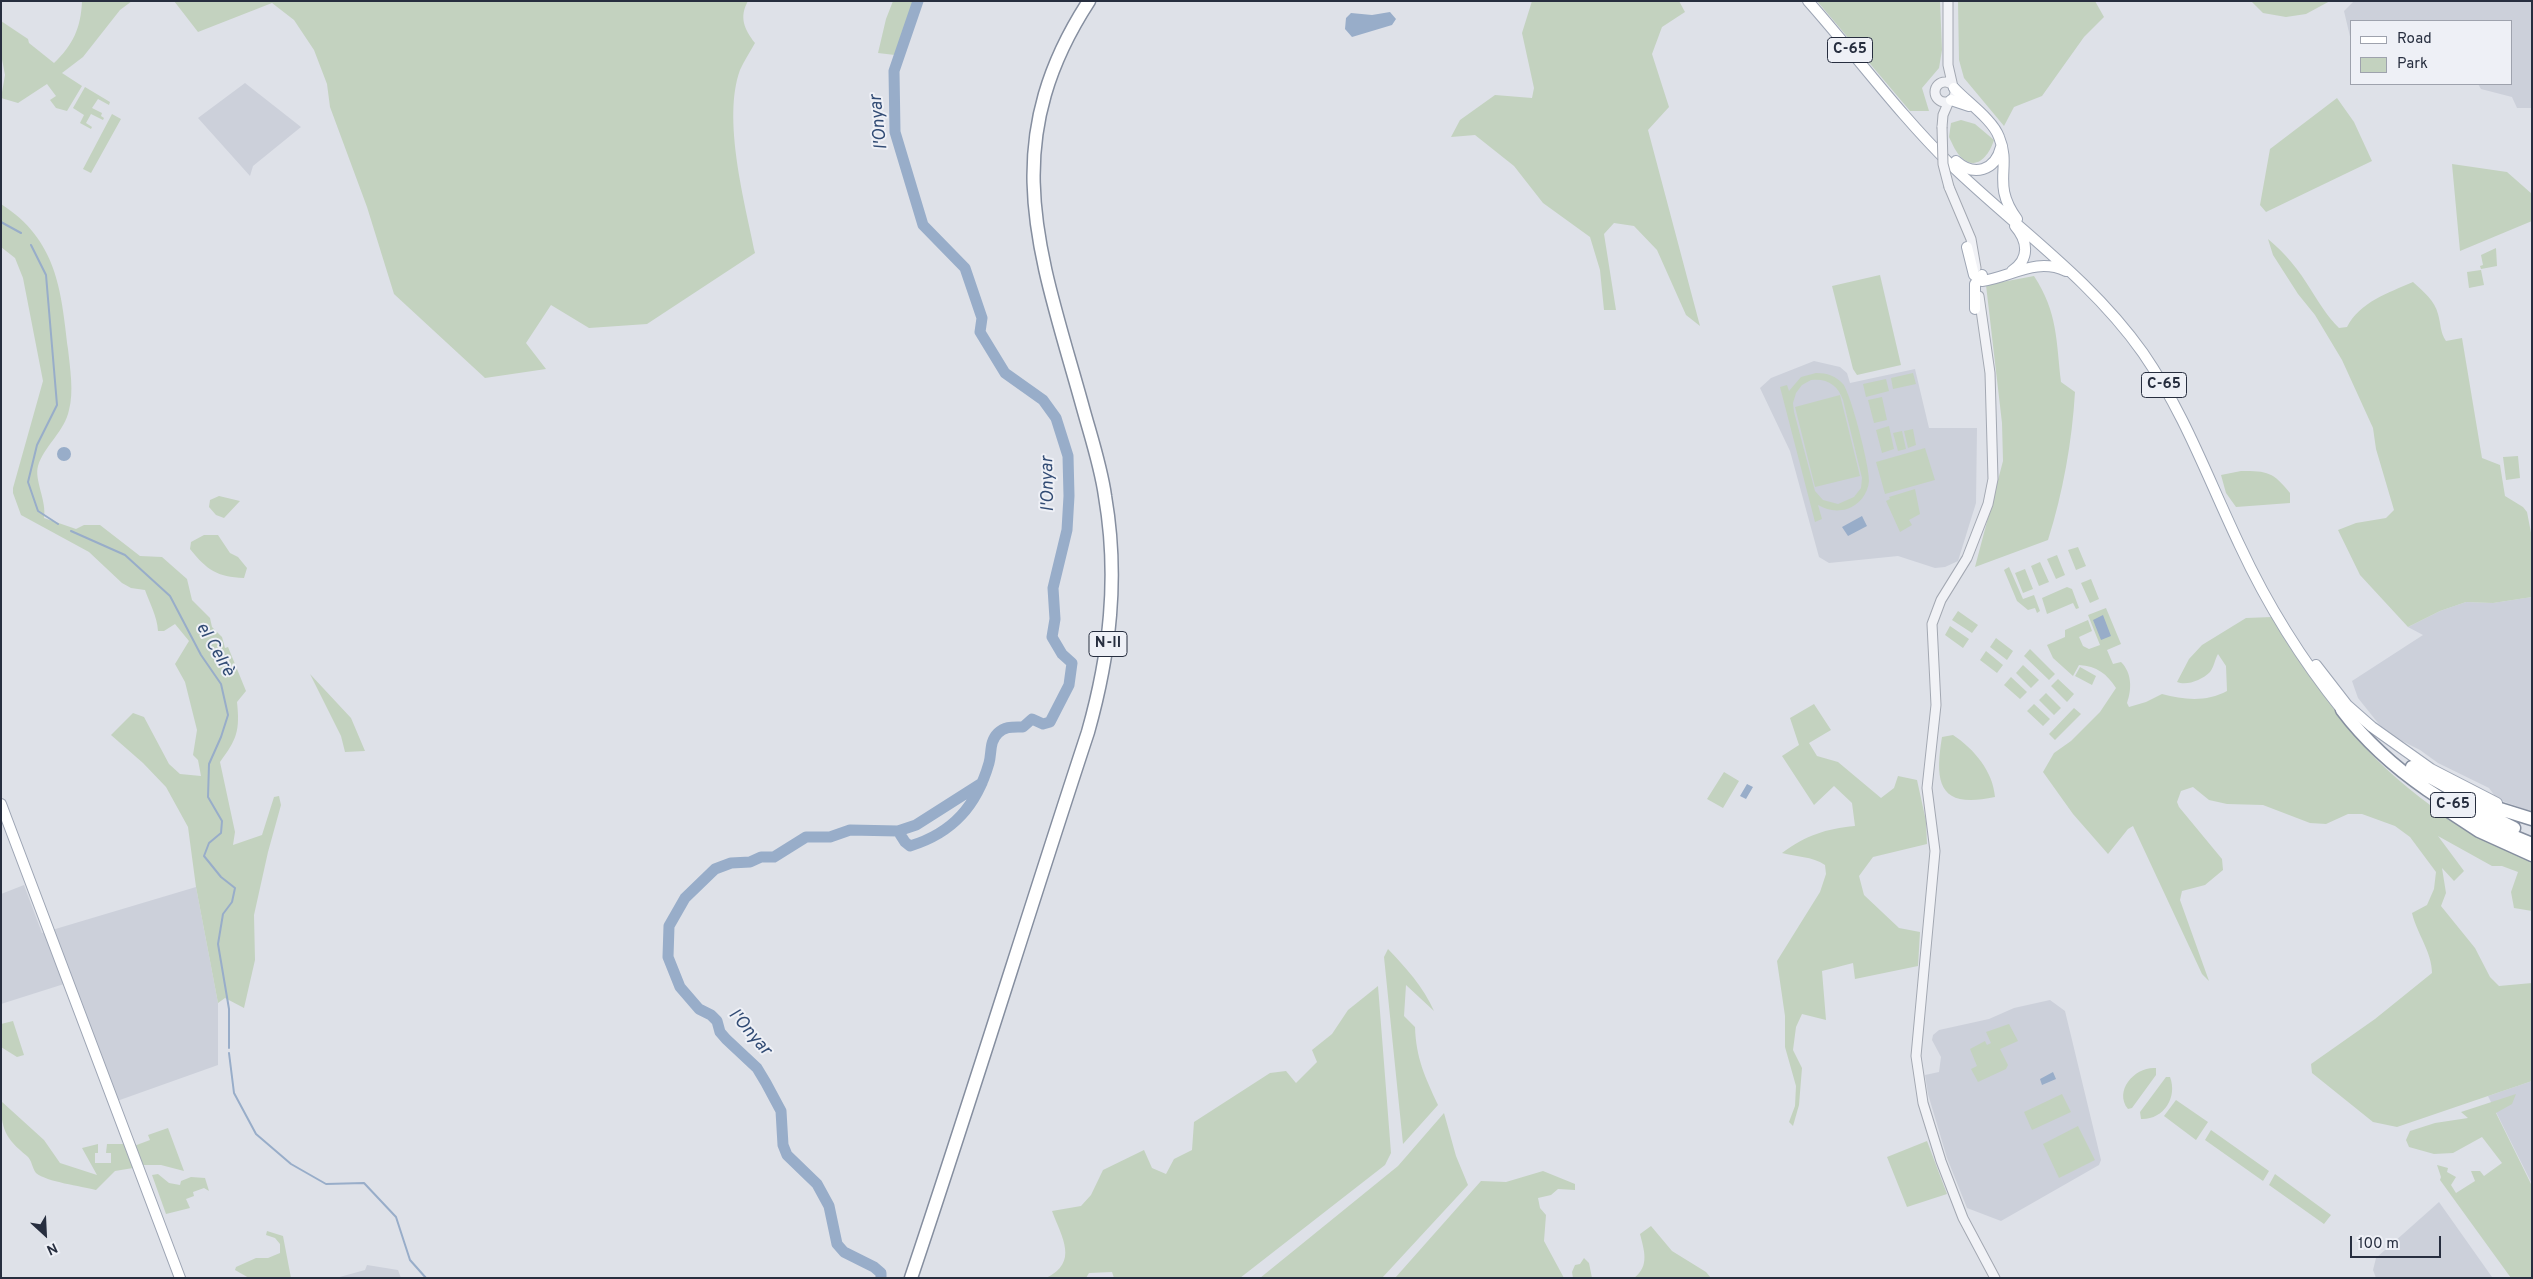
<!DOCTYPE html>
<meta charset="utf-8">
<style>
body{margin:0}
#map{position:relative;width:2533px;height:1279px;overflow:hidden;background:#dee1e8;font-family:Overpass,sans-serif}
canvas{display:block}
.frame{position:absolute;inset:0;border:2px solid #272e3f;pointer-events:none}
.legend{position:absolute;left:2350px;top:20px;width:162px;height:65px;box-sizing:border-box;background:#eef0f6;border:1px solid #9ea2ad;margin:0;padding:6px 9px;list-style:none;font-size:15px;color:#272e3f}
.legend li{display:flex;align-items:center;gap:10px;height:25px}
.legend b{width:25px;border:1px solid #9ea2ad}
.north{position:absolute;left:20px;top:1209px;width:50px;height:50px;-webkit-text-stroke:4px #eef0f6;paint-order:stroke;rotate:155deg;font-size:14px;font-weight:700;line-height:20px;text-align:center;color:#272e3f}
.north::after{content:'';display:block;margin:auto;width:18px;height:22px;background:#272e3f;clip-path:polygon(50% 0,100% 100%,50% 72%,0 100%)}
.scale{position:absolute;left:2350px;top:1236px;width:91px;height:22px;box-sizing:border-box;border:2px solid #272e3f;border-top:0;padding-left:6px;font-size:15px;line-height:18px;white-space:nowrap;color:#272e3f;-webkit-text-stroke:4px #eef0f6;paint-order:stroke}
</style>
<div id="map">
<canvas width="2533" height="1279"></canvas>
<div class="frame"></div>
<ul class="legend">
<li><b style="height:6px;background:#fff"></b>Road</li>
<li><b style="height:14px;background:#c3d2bf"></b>Park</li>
</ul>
<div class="north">N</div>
<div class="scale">100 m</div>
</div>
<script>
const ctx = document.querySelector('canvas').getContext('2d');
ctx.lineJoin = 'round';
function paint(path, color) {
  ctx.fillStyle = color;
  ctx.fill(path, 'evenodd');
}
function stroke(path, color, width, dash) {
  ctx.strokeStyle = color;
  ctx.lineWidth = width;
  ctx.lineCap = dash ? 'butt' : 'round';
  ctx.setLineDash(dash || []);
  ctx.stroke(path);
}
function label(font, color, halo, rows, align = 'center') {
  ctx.font = font + ' Overpass,sans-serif';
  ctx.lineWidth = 4;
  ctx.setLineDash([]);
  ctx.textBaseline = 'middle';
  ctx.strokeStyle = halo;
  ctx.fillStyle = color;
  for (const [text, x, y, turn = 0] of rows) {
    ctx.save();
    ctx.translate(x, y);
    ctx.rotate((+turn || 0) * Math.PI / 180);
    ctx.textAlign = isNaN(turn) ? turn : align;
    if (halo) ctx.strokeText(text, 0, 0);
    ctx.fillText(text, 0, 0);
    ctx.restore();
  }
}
paint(new Path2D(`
 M2354 1H2532V108H2517L2512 97 2481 89 2478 84H2512V21H2352V45L2344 11Z
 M245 83 301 127 253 166 250 176 198 118Z
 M1814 361 1840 367 1847 373 1850 383 1915 369 1929 428H1977L1976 503 1958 561 1945 567 1935 568 1898 556 1829 563 1819 557 1790 451 1760 388 1771 378Z
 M2532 597V812L2497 799 2489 788 2438 763 2420 750 2386 733 2358 698 2352 681 2423 635 2408 627 2440 611 2466 602 2493 603Z
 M24 885 42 933 196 887 218 1003V1065L117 1101 64 984 1 1004V894Z
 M2050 1000 2065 1011 2101 1160 2099 1165 2001 1221 1967 1208 1947 1158 1928 1094 1925 1075 1939 1072 1941 1057 1932 1040 1933 1035 1939 1030 1989 1019 2014 1008Z
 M2532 1081V1184L2488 1096Z
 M2439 1202 2492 1277 2376 1278 2373 1270 2376 1258Z
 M367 1265 398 1270 401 1278H336L365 1270Z`), '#ccd0da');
paint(new Path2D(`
 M82 1H132L120 10 83 57 62 73 82 86 67 111 56 108 50 100 56 96 47 84 18 103 1 98 5 75 1 54V21L28 39 29 43 54 63C73 45 81 28 82 1Z
 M174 1H748C739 17 744 29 755 43 750 52 744 61 740 70 722 119 745 203 755 253L647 324 589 328 551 305 526 343 546 369 485 378 394 294 367 207 330 107 327 84 314 50 294 20 272 3 198 32Z
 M893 1H914L895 55 878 53 886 19Z
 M1532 1H1679L1685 12 1662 27 1652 54 1669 107 1648 130 1700 326 1686 315 1657 250 1634 226 1614 223 1604 234 1616 310H1604L1600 270 1590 237 1543 203 1514 166 1475 135 1451 137 1460 120 1495 95 1532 98 1534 88 1522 33Z
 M1817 1H1940L1942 50 1939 68 1922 88 1929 111H1910Z
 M1958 1H2095L2104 17 2084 37 2042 96 2014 107 2004 126 1964 78 1959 60Z
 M2251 1H2330L2306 14 2286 17 2263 13Z
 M85 87 110 102 109 105 98 99 92 108 102 113 101 116 104 118 103 120 91 114 86 123 92 127 91 129 80 123 84 115 73 108Z
 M2337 98 2354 122 2372 161 2266 212 2260 205 2270 149Z
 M112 114 121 119 91 173 83 169Z
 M1961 120 1975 124 1994 140C1990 153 1978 172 1962 158 1956 153 1952 143 1949 137L1951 123Z
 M2452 164 2507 172 2532 194V221L2460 251Z
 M1 204C57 240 61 289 68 349 70 368 74 392 69 410 65 431 44 446 38 466 34 480 47 501 44 518L76 529 84 525H100L140 556 162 557 187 579 192 600 210 618 212 627 222 637 225 648 228 647 246 691 237 702C240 731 237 739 220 762L235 832 233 845 262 835 274 797 279 796 281 805 268 852 254 915 255 960 244 1008 225 998 218 1003 196 887 188 827 166 787 143 763 111 735 133 713 144 717 169 764 180 774 201 776 198 760 193 755 197 730 185 682 175 664 189 641 175 624 164 631H158C157 616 150 604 145 590L131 588 122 583 89 552 21 515 13 493V488L43 381 23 278 15 258 1 247Z
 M2268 239C2285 253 2299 270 2311 290 2320 304 2327 316 2339 328L2347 327C2360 302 2388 293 2413 282 2423 291 2435 301 2438 314 2441 324 2440 332 2446 341L2462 338 2482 458 2500 465 2505 496 2523 507 2527 512 2532 538V597L2493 603 2466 602 2440 611 2408 627 2360 575 2338 530 2356 523 2386 518 2394 510 2376 449 2373 428 2342 360 2315 315 2298 294 2273 255Z
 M2496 248 2497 266 2481 269 2480 266 2483 265 2481 255Z
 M2481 270 2484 285 2469 288 2467 272Z
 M1880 275 1901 365 1857 375 1853 369 1832 286Z
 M2034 276C2058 313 2056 340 2061 382L2075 392C2072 442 2063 492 2048 540L1975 567 2003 461 2002 423 1986 285Z
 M1816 373C1827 373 1836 376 1843 384 1851 394 1870 468 1869 481 1868 494 1859 505 1847 509 1836 512 1827 510 1818 505L1822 519 1815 522 1780 387 1787 385 1789 391 1801 377ZM1811 380C1827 378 1838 385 1843 400L1862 478 1861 488 1854 497 1838 504 1823 500 1815 491 1794 412 1793 403 1796 393 1802 385Z
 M1913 373 1916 384 1893 389 1891 378Z
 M1886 379 1889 391 1866 397 1863 384Z
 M1840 395 1860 476 1815 487 1795 407Z
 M1882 397 1887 420 1874 423 1868 400Z
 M1889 426 1894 449 1882 453 1876 430Z
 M1913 429 1916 445 1908 448 1904 431Z
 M1902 431 1906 449 1898 451 1893 433Z
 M1925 448 1935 480 1885 494 1876 462Z
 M2518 456 2520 478 2506 480 2503 457Z
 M2241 471C2268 471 2273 472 2290 493V503L2236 507 2226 493 2221 475Z
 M1915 489 1920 514 1909 520 1912 525 1900 532 1886 501 1890 499 1889 497Z
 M219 496 240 501 224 518 216 515 209 507 210 500Z
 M204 535H218L230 553 238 557 247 568 244 578C217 577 207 570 190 549L191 542Z
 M2078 547 2086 566 2076 570 2068 550Z
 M2057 555 2065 575 2056 579 2047 559Z
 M2040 562 2049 582 2039 586 2031 566Z
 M2009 567 2023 599 2034 595 2040 611 2037 613 2035 608 2028 610 2017 601 2004 570Z
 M2025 569 2033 589 2023 593 2015 573Z
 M2091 579 2099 599 2090 603 2081 583Z
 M2067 587 2072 589 2079 608 2076 609 2073 603 2047 614 2042 598Z
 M2106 608 2121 644 2107 650 2113 664 2121 662C2132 673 2132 689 2127 703L2129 707 2146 702 2162 694C2184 700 2207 702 2227 691L2226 666 2218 654C2215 659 2214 667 2210 672 2202 680 2187 686 2177 682L2189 659 2202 645 2246 618 2272 617C2298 653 2321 692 2348 727 2392 784 2465 836 2532 861V911L2514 908 2511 892 2518 872 2502 866H2492L2438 836 2464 871 2454 881 2442 868 2446 893 2441 906 2475 948 2490 977 2499 986 2532 983V1081L2397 1127 2373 1122 2312 1073 2311 1064 2375 1019 2432 973C2432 952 2417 934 2412 913L2427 905 2434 889 2436 872 2410 837 2395 826 2362 814H2348L2326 824 2310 823 2263 805 2227 804 2209 800 2193 787 2181 791 2177 802 2179 807 2222 859 2223 870 2205 885 2182 891 2180 900 2209 981 2202 974 2133 826 2128 829 2108 854 2073 814 2043 772 2054 753 2071 741 2100 712 2116 688C2107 674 2097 666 2079 665L2073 676 2053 658 2047 645 2065 637V630L2088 620 2092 631 2079 637 2083 646 2089 649 2100 645 2088 615Z
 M1958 611 1978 625 1972 633 1952 620Z
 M1950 626 1969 639 1963 648 1945 635Z
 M1996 638 2013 651 2007 660 1990 647Z
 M2030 649 2055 674 2049 680 2024 656Z
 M1986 651 2003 665 1997 673 1980 660Z
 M2023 665 2039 680 2031 688 2016 673Z
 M2080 667 2096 676 2092 685 2075 676Z
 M310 674 351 718 365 751 345 752 341 736Z
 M2011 677 2027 692 2020 699 2004 685Z
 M2058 679 2074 694 2067 702 2051 686Z
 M2046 693 2061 708 2054 715 2039 700Z
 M1814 704 1831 730 1809 743 1817 756 1838 762 1881 798 1894 788 1898 776 1917 780 1926 821 1927 844 1873 857 1859 876 1864 895 1899 928 1920 932 1918 966 1855 979 1853 963 1822 971 1826 1020 1802 1014 1796 1027 1793 1050 1802 1068 1799 1105 1793 1126 1789 1122 1795 1106 1796 1086 1785 1047V1016L1777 961 1820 892 1826 874 1825 865C1812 856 1796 857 1782 853 1807 835 1825 829 1855 826L1852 803 1834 786 1814 805 1782 756 1799 745 1790 718Z
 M2034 704 2050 719 2043 726 2027 711Z
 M2074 708 2081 714 2055 740 2049 734Z
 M1953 735C1974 749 1993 771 1995 797 1940 809 1934 785 1942 737Z
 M1724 772 1739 781 1723 808 1707 799Z
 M1388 949C1406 968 1423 986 1434 1011L1406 985 1404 1016 1415 1027C1416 1058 1425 1077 1438 1105L1403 1144 1384 957Z
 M1378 986 1391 1153 1385 1165 1240 1278H1114L1112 1272 1089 1273 1086 1278H1046C1079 1262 1062 1238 1052 1211L1081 1206 1091 1195 1103 1170 1144 1150 1152 1168 1166 1174 1174 1159 1192 1150 1194 1122 1270 1073 1286 1071 1296 1083 1317 1062 1312 1050 1332 1034 1348 1010Z
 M13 1021 24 1055 17 1057 1 1047V1024Z
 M2009 1024 2018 1041 2000 1049 2008 1065 2006 1069 1978 1082 1971 1069 1977 1066 1970 1049 1985 1041 1987 1045 1991 1043 1986 1032Z
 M2156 1068V1075L2132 1108 2128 1109C2113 1090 2136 1066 2156 1068Z
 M2166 1077H2170C2178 1098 2163 1120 2141 1119L2140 1112Z
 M2062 1094 2071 1112 2032 1130 2024 1112Z
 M2516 1094 2512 1104 2496 1113 2532 1186V1278H2511L2440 1180 2441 1177 2437 1165 2448 1168 2447 1172 2456 1177 2451 1185 2456 1193 2475 1181 2471 1171H2480L2484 1176 2502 1163 2482 1137 2453 1153 2434 1154 2409 1147 2406 1140 2410 1131 2435 1123 2468 1118 2461 1112Z
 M2176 1100 2208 1122 2196 1140 2164 1116Z
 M1 1101 44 1140 60 1163 97 1175 82 1148 98 1144V1153H95V1163H111V1153H106L107 1144H124L133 1168 115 1171 96 1190C81 1186 47 1182 36 1173 32 1168 32 1160 27 1156 5 1138 1 1129 1 1101Z
 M1444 1113 1456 1156 1468 1185 1382 1278H1260L1398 1166Z
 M2078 1126 2095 1160 2059 1178 2043 1144Z
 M168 1128 184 1171 161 1165H142L134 1146 150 1140 148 1135Z
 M2211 1130 2269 1171 2263 1181 2205 1140Z
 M1927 1141 1947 1194 1907 1207 1887 1157Z
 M1543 1171 1575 1184V1190L1558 1189 1551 1195 1538 1198 1540 1208 1546 1215 1544 1241 1564 1278H1395L1481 1181 1506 1182Z
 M158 1174 169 1183 180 1185 181 1181 191 1177 205 1178 209 1191 204 1188 193 1192 194 1196 186 1199 190 1208 166 1214 152 1175Z
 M2275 1174 2331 1215 2324 1224 2269 1185Z
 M1651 1226 1672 1251 1706 1272 1711 1278H1634C1650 1266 1644 1250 1640 1234Z
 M267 1231 283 1236 291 1278H249L235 1270 236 1267 256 1258H268L280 1253V1244L275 1238 266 1235Z
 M1584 1258 1589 1263 1592 1278H1573L1572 1272 1575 1265 1580 1264Z`), '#c3d2bf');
paint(new Path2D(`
 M1390 12 1396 19 1392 25 1352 37 1345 29 1346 18 1351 13 1372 15Z
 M57 454a7 7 0 1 1 14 0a7 7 0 1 1-14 0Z
 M1862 516 1867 526 1848 536 1842 527Z
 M2103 615 2111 636 2101 640 2093 620Z
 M1747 784 1753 787 1746 799 1740 796Z
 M2053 1072 2056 1079 2042 1085 2040 1079Z`), '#98adc9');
stroke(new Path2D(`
 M1 222 21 233
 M31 245 46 275 57 405 37 445 28 482 38 511 58 524
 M71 531 125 555 170 596 201 655 221 684 228 715 221 737 209 764 208 797 222 821 221 833 209 843 204 856 221 877 235 888 232 902 223 914 218 944 229 1009V1048
 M229 1053 234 1093 256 1134 291 1164 326 1184 364 1183 396 1217 410 1260 426 1278`), '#98adc9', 2);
stroke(new Path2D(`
 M898 831 916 825 982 783
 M881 1278V1273L874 1267 844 1252 837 1244 829 1206 817 1184 787 1155 783 1145 781 1111 766 1083 757 1068 726 1039 720 1032 717 1021 711 1015 699 1009 680 987 668 957 669 926 685 898 715 869 731 863 750 862 761 857H774L806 837H830L850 830 898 831 905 842 910 846C953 833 977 805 989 763 992 752 989 742 998 733 1005 726 1013 727 1023 727L1032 719 1043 724 1050 722 1069 685 1072 663 1062 654 1052 637 1055 619 1053 588 1067 530 1069 496 1068 456 1056 418 1043 400 1005 373 980 332 982 318 965 268 923 225 895 132 894 71 918 1`), '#98adc9', 11);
const minor = new Path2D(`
 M1948 1V65L1953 87
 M1935 92a10 10 0 1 1 20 0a10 10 0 1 1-20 0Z
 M1942 127 1943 115 1949 101
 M1949 187 1971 239 1976 268
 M1979 296 1990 373 1993 479 1988 504 1967 558 1941 600 1932 624 1936 705 1927 788 1935 851 1916 1056 1923 1103 1941 1161 1963 1218 1995 1278`);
const major = new Path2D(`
 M1808 1C1856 55 1899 114 1950 164 2015 227 2090 278 2143 353 2185 414 2208 479 2240 546 2267 604 2301 659 2342 710
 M1954 88C1967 102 1993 120 1999 137 2012 168 1991 184 2017 219
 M1951 100 1969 106
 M1956 161C1974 177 1995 171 2001 147
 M1967 247 1974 275 1982 281C2011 277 2036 257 2066 271
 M2012 271C2030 259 2028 241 2015 226
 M1975 309V284L1982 275
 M2316 665 2347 705 2372 727 2431 769 2497 803
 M1 804 180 1278`);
const highway = new Path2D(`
 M2342 710C2388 771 2460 817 2532 844
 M2412 767 2471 800 2532 819
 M2444 808 2479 831 2532 855
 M2478 810 2514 828
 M911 1278C972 1097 1028 914 1088 732 1110 654 1119 577 1105 496 1101 467 1091 437 1083 408 1041 256 994 147 1089 1`);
stroke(minor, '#a3a8b2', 11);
stroke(major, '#9da5b4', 12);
stroke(highway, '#858e9f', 15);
stroke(minor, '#f1f2f6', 9);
stroke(major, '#fff', 10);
stroke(highway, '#fff', 12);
const minorBridge = new Path2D(`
 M1942 127 1943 164 1949 187`);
stroke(minorBridge, '#a3a8b2', 11, []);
stroke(minorBridge, '#f1f2f6', 9);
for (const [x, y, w] of [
 [1850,50,45],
 [2164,385,45],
 [1108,644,38],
 [2453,805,45]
]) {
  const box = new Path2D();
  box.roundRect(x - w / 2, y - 12.5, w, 25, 4);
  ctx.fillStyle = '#eef0f6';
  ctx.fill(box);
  stroke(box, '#272e3f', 1);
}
label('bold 15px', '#272e3f', null, [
 ["C-65",1850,50],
 ["C-65",2164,385],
 ["N-II",1108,644],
 ["C-65",2453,805]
]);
label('italic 18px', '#314b74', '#eef0f6', [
 ["l'Onyar",880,122,-96],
 ["l'Onyar",1049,484,-91],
 ["el Celrè",214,650,60],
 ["l'Onyar",749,1033,49]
]);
</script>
